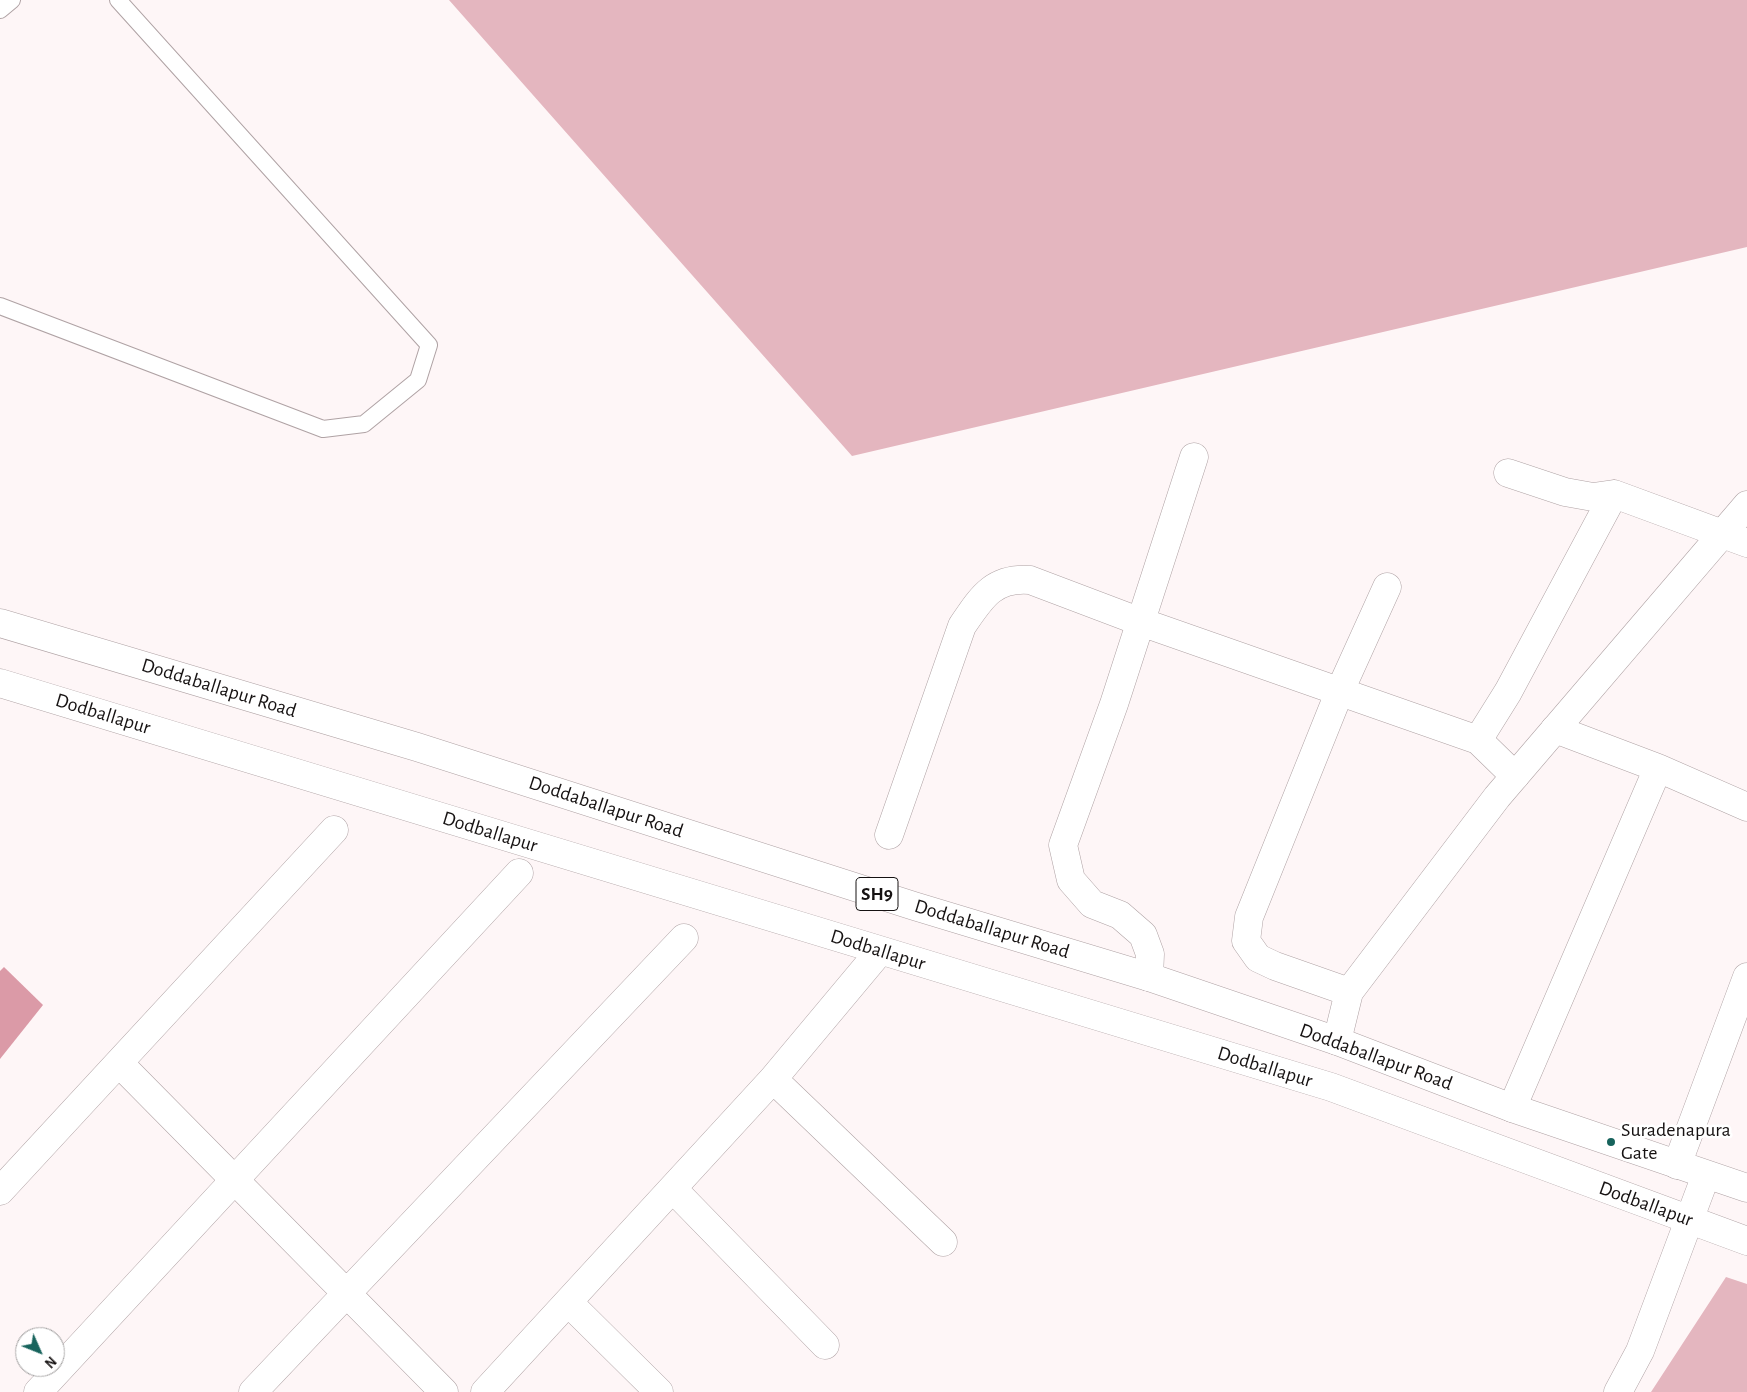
<!DOCTYPE html>
<style>
body{margin:0}
#map{position:relative;width:1747px;height:1392px;overflow:hidden;background:#fef6f7;font-family:"Alegreya Sans",sans-serif}
canvas{display:block}
.north{position:absolute;left:15px;top:1327px;width:50px;height:50px;box-sizing:border-box;background:#fff;border:1px solid #a2a0a0;border-radius:50%;rotate:134deg;font-size:14px;font-weight:700;line-height:20px;text-align:center;color:#161212}
.north::after{content:'';display:block;margin:auto;width:18px;height:22px;background:#17635c;clip-path:polygon(50% 0,100% 100%,50% 72%,0 100%)}
</style>
<div id="map">
<canvas width="1747" height="1392"></canvas>
<div class="north">N</div>
</div>
<script>
const ctx = document.querySelector('canvas').getContext('2d');
ctx.lineJoin = 'round';
function paint(path, color) {
  ctx.fillStyle = color;
  ctx.fill(path, 'evenodd');
}
function stroke(path, color, width, dash) {
  ctx.strokeStyle = color;
  ctx.lineWidth = width;
  ctx.lineCap = dash ? 'butt' : 'round';
  ctx.setLineDash(dash || []);
  ctx.stroke(path);
}
function label(font, color, halo, rows, align = 'center') {
  ctx.font = font + ' "Alegreya Sans",sans-serif';
  ctx.lineWidth = 5;
  ctx.setLineDash([]);
  ctx.textBaseline = 'middle';
  ctx.strokeStyle = halo;
  ctx.fillStyle = color;
  for (const [text, x, y, turn = 0] of rows) {
    ctx.save();
    ctx.translate(x, y);
    ctx.rotate((+turn || 0) * Math.PI / 180);
    ctx.textAlign = isNaN(turn) ? turn : align;
    if (halo) ctx.strokeText(text, 0, 0);
    ctx.fillText(text, 0, 0);
    ctx.restore();
  }
}
paint(new Path2D(`
 M449 0H1747V247L852 456Z
 M1726 1277 1747 1284V1392H1651Z`), '#e4b6bf');
paint(new Path2D(`
 M4 967 43 1005 0 1059V971Z`), '#db9aa7');
const service = new Path2D(`
 M0 10 12 0
 M0 306 323 429 364 424 418 380 429 345 118 0`);
const minor = new Path2D(`
 M1508 473 1565 492 1593 497 1614 494 1747 543
 M1555 729 1658 768 1747 807
 M1478 740 1515 776
 M889 835 962 626C981 598 993 577 1030 580L1141 622 1478 740 1508 692 1614 494
 M1149 977 1150 954 1143 935 1120 915 1092 904 1071 880 1063 845 1114 704 1194 457
 M1349 992 1275 966 1258 958 1246 941 1249 917 1339 693 1387 587
 M119 1063 444 1392
 M773 1079 943 1242
 M1512 1108 1658 768
 M1677 1165 1747 977
 M673 1189 825 1345
 M0 1191 334 830
 M568 1302 659 1392
 M38 1392 519 873
 M253 1392 684 938
 M485 1392 773 1079 880 951`);
const tertiary = new Path2D(`
 M1337 1041 1349 992 1497 797 1747 505
 M1618 1392 1640 1351 1706 1175`);
const primary = new Path2D(`
 M0 623 417 747 914 906 1149 977 1337 1041 1512 1108 1747 1188
 M0 683 1331 1087 1747 1241`);
stroke(service, '#afa2a4', 18);
stroke(minor, '#afa2a4', 29);
stroke(tertiary, '#afa2a4', 29);
stroke(primary, '#afa2a4', 29);
stroke(service, '#fff', 16);
stroke(minor, '#fff', 28);
stroke(tertiary, '#fff', 28);
stroke(primary, '#fff', 28);
for (const [x, y, r, color] of [
 [1611,1142,5,"#17635c"]
]) {
  const dot = new Path2D();
  dot.arc(x, y, r, 0, 2 * Math.PI);
  ctx.fillStyle = color;
  ctx.fill(dot);
  stroke(dot, '#fff', 2);
}
for (const [x, y, w] of [
 [877,894,42]
]) {
  const box = new Path2D();
  box.roundRect(x - w / 2, y - 16.5, w, 33, 4);
  ctx.fillStyle = '#fff';
  ctx.fill(box);
  stroke(box, '#161212', 1);
}
label('bold 19px', '#161212', null, [
 ["SH9",877,894]
]);
label('20px', '#161212', '#fff', [
 ["Doddaballapur Road",219,688,17],
 ["Dodballapur",103,714,17],
 ["Doddaballapur Road",606,807,18],
 ["Dodballapur",490,832,17],
 ["Doddaballapur Road",992,929,17],
 ["Dodballapur",878,950,17],
 ["Doddaballapur Road",1376,1057,20],
 ["Dodballapur",1265,1067,17],
 ["Dodballapur",1646,1204,20]
]);
label('20px', '#161212', '#fff', [
 ["Suradenapura",1621,1130],
 ["Gate",1621,1153]
], 'left');
</script>
